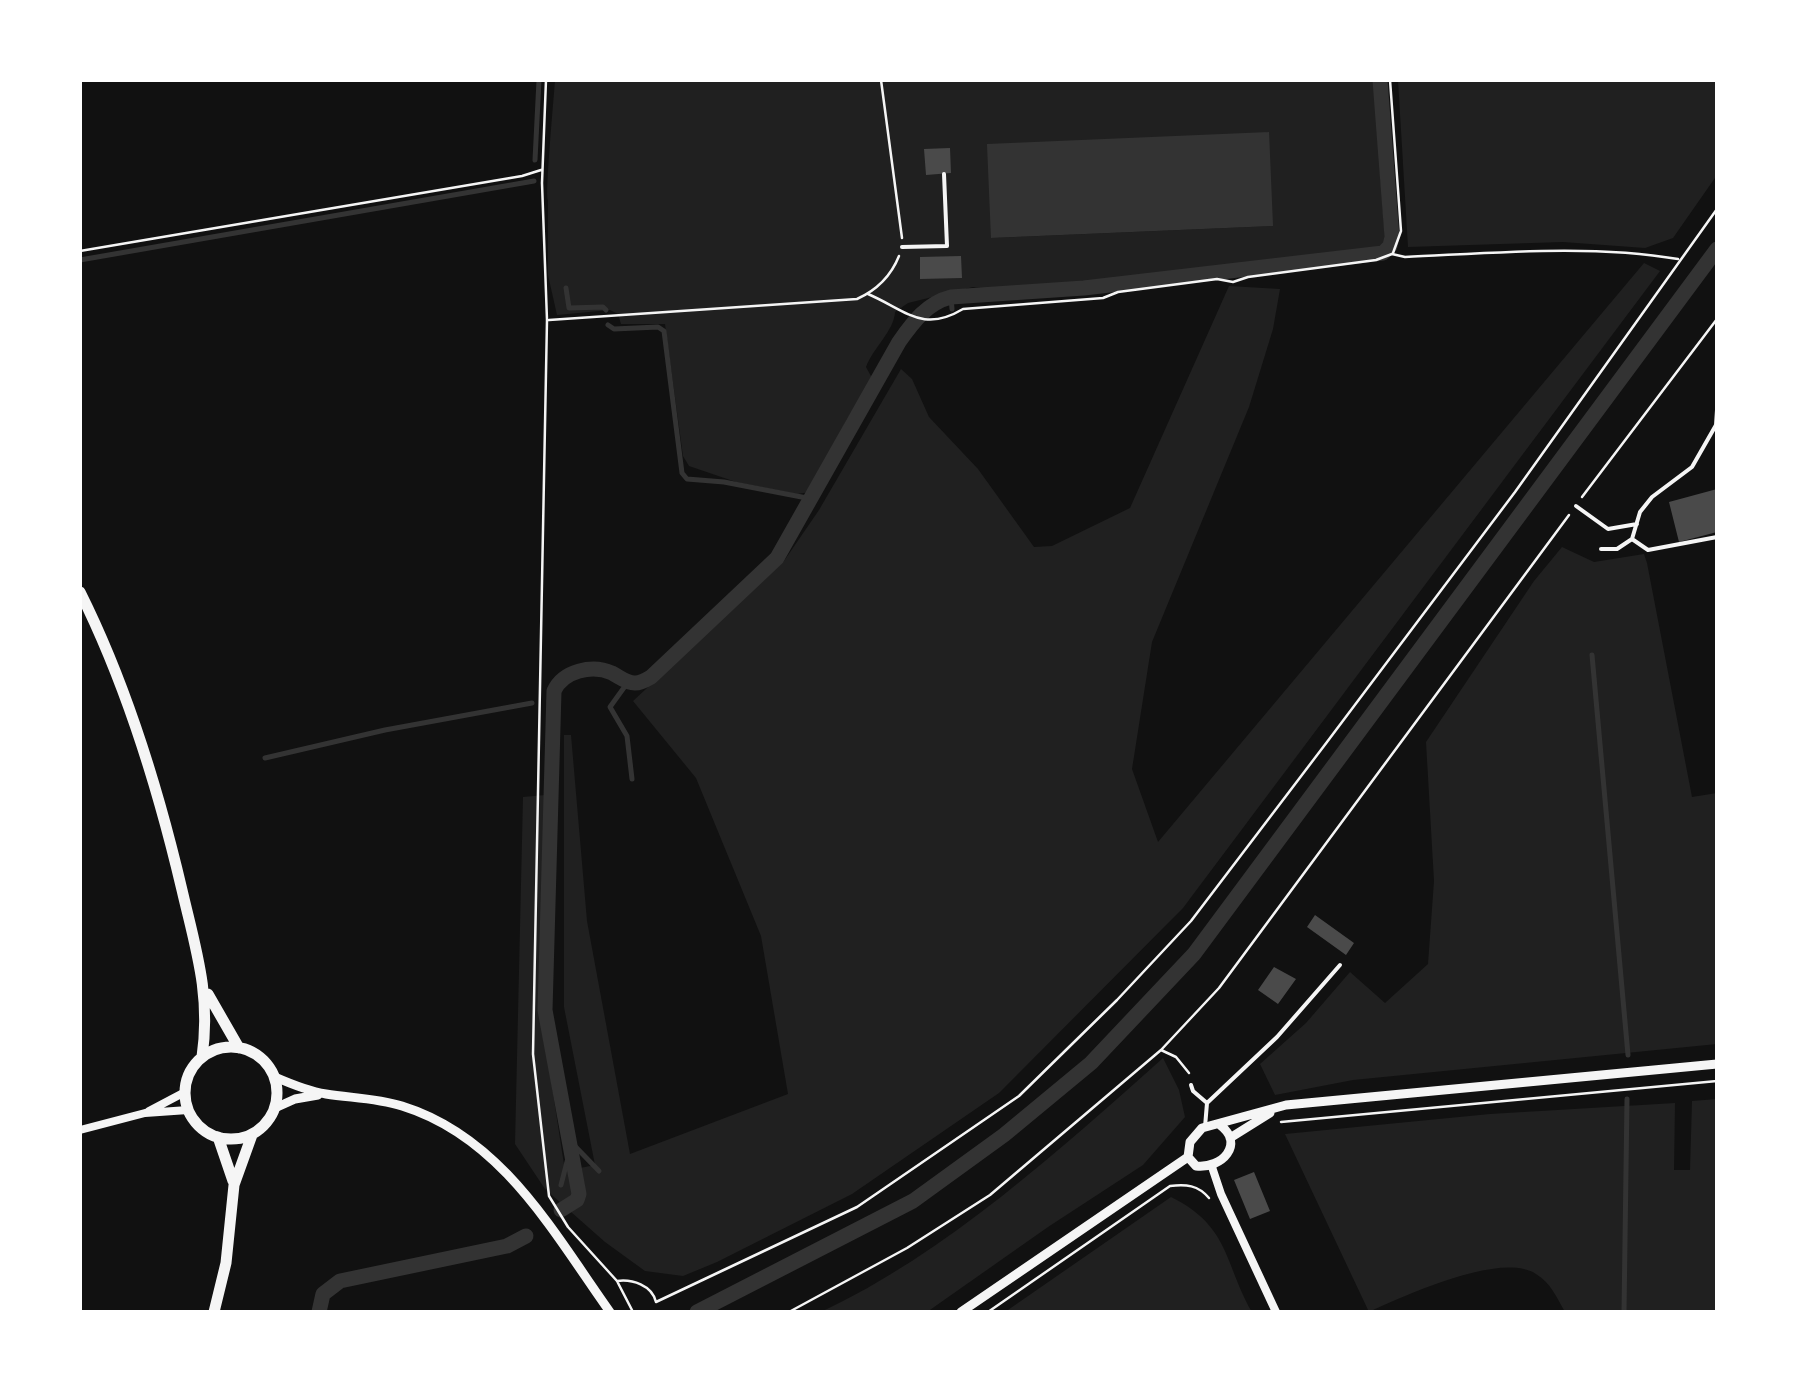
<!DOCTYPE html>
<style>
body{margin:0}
#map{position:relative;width:1797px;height:1392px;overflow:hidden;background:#111;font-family:"Roboto Condensed",sans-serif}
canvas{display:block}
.frame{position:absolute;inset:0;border:82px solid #fff;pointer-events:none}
</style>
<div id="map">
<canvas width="1797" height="1392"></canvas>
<div class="frame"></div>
</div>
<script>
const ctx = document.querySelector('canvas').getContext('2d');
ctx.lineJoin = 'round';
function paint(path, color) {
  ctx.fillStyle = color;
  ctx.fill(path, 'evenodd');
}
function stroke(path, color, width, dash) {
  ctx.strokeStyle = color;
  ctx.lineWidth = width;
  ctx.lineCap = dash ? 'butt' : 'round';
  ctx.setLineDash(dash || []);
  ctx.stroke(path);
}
paint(new Path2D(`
 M555 80H1375L1376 110 1382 145 1380 171 1385 240 1383 245C1353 255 1321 250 1291 260L1111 280 993 289 973 287 908 303 895 312C894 331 873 348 866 367L872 378 871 382 847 419 810 492 797 494 736 482 689 466 683 456 665 324H621L618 314 610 310 557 315 548 275V200C545 192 554 97 555 80ZM1268 132 1272 226 991 238Z
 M1398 80H1717V175L1673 238 1645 248 1563 242 1408 247Z
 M1644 263 1660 271 1183 908 999 1093 852 1194 717 1262 683 1276 645 1271 605 1242 545 1189 515 1144 523 797 545 795 540 1009 565 1171 595 1165 564 1007V735H571L587 921 630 1154 788 1094 761 936 696 778 633 701 784 561 819 510 901 369 912 379 929 417 978 469 1034 547 1052 546 1130 508 1229 286 1280 289 1273 329 1249 407 1152 642 1132 769 1158 842Z
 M1562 547 1594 562 1644 554 1647 563 1692 797 1717 793V1044L1353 1080 1275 1095 1260 1064 1306 1023 1350 972 1385 1003 1428 964 1434 881 1426 742 1534 581Z
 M1163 1058 1179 1090 1185 1117 1143 1165 1048 1227 927 1312H821C945 1254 1061 1149 1163 1058Z
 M1717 1099V1312H1565C1557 1298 1551 1283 1536 1274 1501 1251 1404 1296 1369 1312L1285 1134 1490 1114 1675 1103 1674 1170H1690L1692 1101Z
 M1171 1197C1230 1226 1224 1263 1252 1312H1005Z`), '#202020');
paint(new Path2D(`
 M1269 132 1273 226 991 238 987 144Z`), '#333');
stroke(new Path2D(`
 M535 160 539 80
 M80 260 534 181
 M566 288 569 308 603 307 606 310
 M951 297 952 309
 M608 325 614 329 658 327 664 331 682 473 687 479 724 482 812 499
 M1592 655 1628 1055
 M628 682 610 707 627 736 632 779
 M549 701H553
 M265 758 385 730 532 703
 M569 1140 599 1171
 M561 1185 570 1150
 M1624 1312 1627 1099`), '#333', 5);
stroke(new Path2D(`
 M561 1210 577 1200 579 1194 545 1010 554 691C563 671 592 664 612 673 620 677 626 683 635 683 641 683 646 680 651 677L777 558 899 342C913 322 927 303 951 297L1084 288 1383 253 1390 246 1392 237 1380 80
 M319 1312 323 1294 340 1281 507 1246 526 1236
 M697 1312 913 1201 1004 1135 1091 1063 1194 954 1717 249`), '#333', 15);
paint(new Path2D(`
 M950 148 951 173 926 175 924 149Z
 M961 256 962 278 920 279V257Z
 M1717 489V532L1679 542 1669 502Z
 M1315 915 1354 943 1346 955 1307 927Z
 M1274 967 1296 979 1278 1004 1258 990Z
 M1254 1172 1270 1211 1250 1219 1234 1180Z`), '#4a4a4a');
stroke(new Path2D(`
 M546 80 542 183 547 320 533 1054 549 1196 568 1227 617 1281 633 1312
 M881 80 902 238
 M1390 80 1401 231 1393 253
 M80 251 522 176 541 170
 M868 294C907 311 923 333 963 309L1103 298 1118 292 1217 279 1233 282 1248 277 1376 260 1392 254 1405 257C1493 253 1591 244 1678 259
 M549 320 857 299C877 290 891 276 899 256
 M1582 497 1717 319
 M1161 1050 1219 988 1569 515
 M1281 1122 1717 1081
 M617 1281C632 1279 652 1285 656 1302L857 1207 1019 1096 1117 1000 1191 921 1327 742 1515 492 1717 209
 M789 1312 907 1248 990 1195 1161 1050 1176 1057 1189 1073
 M988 1312 1170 1186C1186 1184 1198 1185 1209 1198`), '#f5f5f5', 2.5);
stroke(new Path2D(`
 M902 247 947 246 944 174
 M1576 506 1608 529 1637 524
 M1632 539 1648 550 1717 537
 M1601 549H1617L1632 539 1640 512 1652 497 1692 467 1716 425 1717 410
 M1191 1085 1193 1091 1207 1103 1205 1127
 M1207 1103 1277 1037 1340 965`), '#f5f5f5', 4);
stroke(new Path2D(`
 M149 1111 185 1092
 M80 1130 145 1113 188 1110
 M1212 1167 1221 1194 1276 1312`), '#f5f5f5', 8);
stroke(new Path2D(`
 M275 1077C291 1084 308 1091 326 1094 351 1098 376 1098 402 1106 502 1137 553 1232 610 1312
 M275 1108 295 1099 318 1095
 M1230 1138 1270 1113
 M1188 1157 1190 1142 1202 1128 1286 1105 1717 1064
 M1188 1157 1196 1166C1222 1169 1245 1144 1220 1125
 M961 1312 1188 1157`), '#f5f5f5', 9);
stroke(new Path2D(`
 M80 592C127 686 158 788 182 890 196 950 211 995 202 1057
 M208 994 239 1048
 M185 1093a46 46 0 1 1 92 0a46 46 0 1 1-92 0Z
 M218 1137 233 1181
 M214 1312 226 1263 234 1185 252 1135`), '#f5f5f5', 11);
</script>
